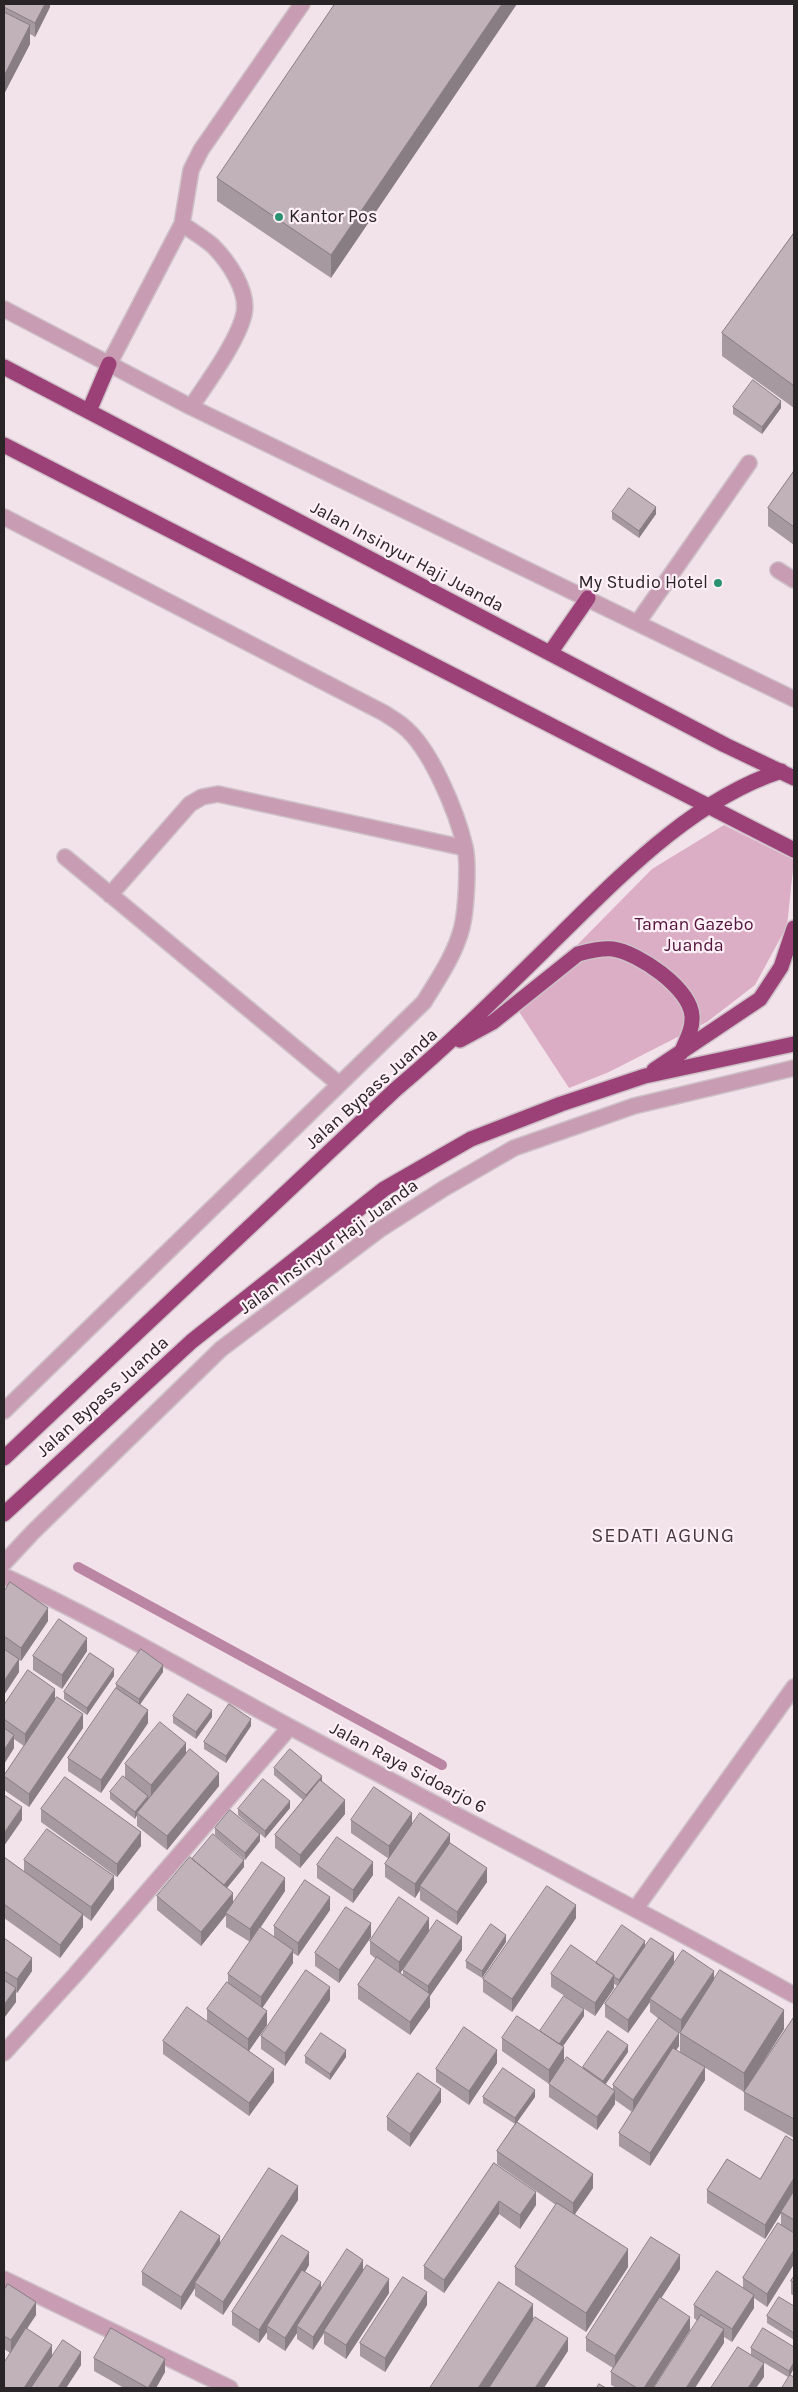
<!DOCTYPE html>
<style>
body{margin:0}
#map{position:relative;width:798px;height:2392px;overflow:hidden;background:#f2e2ea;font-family:Karla,sans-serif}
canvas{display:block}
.frame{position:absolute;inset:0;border:5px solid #292426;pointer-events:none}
</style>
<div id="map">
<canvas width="798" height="2392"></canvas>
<div class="frame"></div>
</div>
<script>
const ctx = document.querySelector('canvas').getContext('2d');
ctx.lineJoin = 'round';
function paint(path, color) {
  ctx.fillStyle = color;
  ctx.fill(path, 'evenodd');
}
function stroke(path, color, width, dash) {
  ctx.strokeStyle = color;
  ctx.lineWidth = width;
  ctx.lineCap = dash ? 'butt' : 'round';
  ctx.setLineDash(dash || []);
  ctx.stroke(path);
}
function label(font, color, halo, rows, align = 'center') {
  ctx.font = font + ' Karla,sans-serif';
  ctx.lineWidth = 4.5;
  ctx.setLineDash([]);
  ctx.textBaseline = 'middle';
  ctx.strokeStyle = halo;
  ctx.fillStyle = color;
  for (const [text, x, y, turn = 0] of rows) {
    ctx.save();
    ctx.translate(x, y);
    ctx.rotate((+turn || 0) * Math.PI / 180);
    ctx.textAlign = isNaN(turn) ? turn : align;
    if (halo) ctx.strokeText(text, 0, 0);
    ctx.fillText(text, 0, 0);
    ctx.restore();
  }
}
paint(new Path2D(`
 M724 825 794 860 787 926 755 985 707 1022 609 1072 569 1088 516 1007 652 869Z`), '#dbaec5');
stroke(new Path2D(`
 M78 1567 442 1765`), '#bb86a3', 10);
const minor = new Path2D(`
 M4 309 191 407 794 699
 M109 364 182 224
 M191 407C207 383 238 341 244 314 249 291 228 261 213 246 204 238 192 231 182 224L191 170 201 150 302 4
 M4 517 384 713C390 717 397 721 403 726 431 748 457 813 465 847 469 864 466 911 462 927 455 955 438 979 424 1002L4 1411
 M778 570 794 580
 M638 622 749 463
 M65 857 339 1084
 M110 895 190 804 202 797 218 794 465 848
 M4 1563 33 1532 221 1349 379 1230 443 1189 514 1148 634 1106 794 1068
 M4 1576C102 1621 195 1676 290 1727 458 1817 628 1903 794 1995
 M636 1908 794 1687
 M4 2053 75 1975 290 1727
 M4 2279 230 2388`);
const highway = new Path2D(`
 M4 367 725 745 794 778
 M89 411 109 364
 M4 445 794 850
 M550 653 588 598
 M460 1040 493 1022 578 954C589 951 601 948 613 949 639 953 690 988 692 1016 693 1029 686 1041 681 1053
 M654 1070 760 999 781 967 794 928
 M4 1458 396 1089C454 1040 507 987 561 934 625 871 695 799 781 771
 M4 1514 192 1341 384 1189 471 1139 561 1104 645 1076 794 1044`);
stroke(minor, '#cec0c7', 18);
stroke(highway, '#cec0c7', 18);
stroke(minor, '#c89cb3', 15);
stroke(highway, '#9b4178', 15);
paint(new Path2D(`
 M4 4H50V7L35 37 30 34V44L4 94Z
 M335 4 331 278 217 201V178Z
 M794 233V408L722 356V333Z
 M733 407 781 408 762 434 733 414Z
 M794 471V545L768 526V508Z
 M612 512 656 514 639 538 612 519Z
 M4 1592 48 1621 21 1661 19 1660V1672L4 1695Z
 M87 1651 62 1689 33 1670V1656Z
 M163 1672 140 1704 148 1723 101 1793 68 1771V1758L116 1689V1684Z
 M114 1676 87 1715 64 1699V1692Z
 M55 1700 83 1728 29 1807 4 1790V1776L24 1746 14 1739V1748L4 1764V1705Z
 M173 1716 212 1717 196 1739 173 1723Z
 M251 1726 226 1763 204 1749V1742Z
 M186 1754 219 1786 167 1850 137 1826V1815L135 1819 110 1799V1792L125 1777V1764Z
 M274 1768 322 1781 345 1814 300 1868 275 1848V1835L303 1800 274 1775Z
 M290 1808 265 1838 238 1815V1809Z
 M41 1809 141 1846 117 1877 41 1822Z
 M351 1820 412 1825 450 1844 487 1882 457 1925 420 1900V1890L415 1898 385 1877V1864L389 1859 351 1833Z
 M215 1828 260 1841 245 1860 215 1835Z
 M4 1857 24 1872V1860L114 1889 91 1921 83 1915V1927L60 1958 4 1918Z
 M192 1859 244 1867 227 1887 233 1903 285 1891 260 1928 274 1937V1926L330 1910 298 1956 293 1953V1963L262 2008 267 2025 249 2051 274 2082 249 2116 163 2054V2041L207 2021V2009L228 1983V1974L250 1942 226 1927V1915L201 1946 157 1910V1896Z
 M317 1865 373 1875 353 1903 317 1878Z
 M576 1918 512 2012 483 1992V1979Z
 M429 1931 400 1973 403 1975V1970L462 1950 430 1996V2007L410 2035 358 1999V1985L376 1959 370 1954V1941Z
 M371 1937 339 1983 315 1966V1953Z
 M4 1938 32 1971 17 1993 16 1992V2002L4 2018Z
 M506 1942 482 1978 466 1968V1961Z
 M645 1946 674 1964 714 1980 784 2029 744 2092 680 2052V2033L672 2028 679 2046 676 2050 705 2080 650 2166 619 2146V2133L632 2112 615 2100V2104L597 2130 549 2097V2084L583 2068V2067L628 2052 605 2084 613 2089V2085L659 2019 650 2012V2002L628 2033 605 2017V2004L618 1986 614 1984V1988L595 2016 551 1987V1974L596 1963Z
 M330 2000 285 2066 261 2049V2036Z
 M584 2016 563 2046 564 2061 549 2084 502 2051V2038L540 2031Z
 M794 2017V2138L744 2110V2092Z
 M305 2056 346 2057 330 2080 305 2063Z
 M497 2063 469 2105 436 2082V2069Z
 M483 2097H535L517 2122 593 2188 574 2215 628 2267 586 2332 515 2285V2267L556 2205 497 2164V2151L515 2124 483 2103Z
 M441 2102 410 2147 387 2130V2117Z
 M794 2141V2264L767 2307 754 2298V2308L732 2342 724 2337V2343L694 2318V2305L743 2288V2278L781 2225V2213L765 2239 707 2203V2190L760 2179Z
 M494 2163 536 2205 520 2229 499 2214 444 2293 424 2279V2266Z
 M298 2200 223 2315 195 2296V2288L181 2310 142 2285V2272L220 2245Z
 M309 2265 305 2272 321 2288 363 2271 389 2293 346 2359 324 2344V2333L313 2350 297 2339V2333L285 2351 267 2339V2332L259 2343 232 2325V2312Z
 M680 2269 661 2298 690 2330 653 2388H617L611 2385V2372L613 2368 586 2351V2338Z
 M794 2276V2296L791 2294V2281Z
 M4 2290 36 2315 27 2328 52 2356 81 2365 66 2388H4L10 2353 4 2349Z
 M427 2305 385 2372 360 2356V2343Z
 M794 2306V2340L767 2323V2316Z
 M794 2347 790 2375 788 2377 751 2355V2348Z
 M94 2358 165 2372 156 2388H124L94 2371Z`), '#a699a0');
paint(new Path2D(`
 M45 4H50V7L35 37V23Z
 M502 4H517L331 278V255Z
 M30 25V44L4 94V76Z
 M781 401V408L762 434V427Z
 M656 507V514L639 538V531Z
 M48 1608V1621L21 1661V1648Z
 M87 1638V1651L62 1689V1675Z
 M19 1659V1672L4 1695V1681Z
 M163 1665V1672L139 1706V1699Z
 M114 1669V1676L87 1715V1708Z
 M55 1689V1702L25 1747V1734Z
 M148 1710V1723L101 1793V1780Z
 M212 1710V1717L196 1739V1732Z
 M83 1714V1728L29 1807V1794Z
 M251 1719V1726L226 1763V1756Z
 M14 1735V1748L4 1764V1750Z
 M186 1743V1756L151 1798V1785Z
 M219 1773V1786L167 1850V1836Z
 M322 1776V1783L306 1802V1795Z
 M148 1796V1803L137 1813V1815L135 1819V1812Z
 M345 1800V1814L300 1868V1855Z
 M290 1801V1808L265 1838V1831Z
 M22 1807V1820L4 1846V1833Z
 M412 1813V1826L389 1859V1846Z
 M141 1832V1846L117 1877V1864Z
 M260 1834V1841L245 1860V1853Z
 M450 1834V1847L420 1886V1890L415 1898V1884Z
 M244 1860V1867L223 1893V1886Z
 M373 1862V1875L353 1903V1890Z
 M487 1868V1882L457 1925V1912Z
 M114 1876V1889L91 1921V1907Z
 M285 1878V1891L250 1943V1929Z
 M233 1893V1906L226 1913V1915L201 1946V1932Z
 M330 1897V1910L298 1956V1943Z
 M576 1905V1918L512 2012V1999Z
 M83 1914V1927L60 1958V1945Z
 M429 1918V1931L399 1975V1962Z
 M371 1923V1937L339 1983V1970Z
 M506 1935V1942L482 1978V1971Z
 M462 1937V1950L430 1996V2007L410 2035V2022L428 1997V1986Z
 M645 1941V1947L619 1987V1980Z
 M293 1950V1963L261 2010V1997Z
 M674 1953V1966L650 1999V2002L628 2033V2020Z
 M32 1958V1971L17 1993V1979Z
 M714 1971V1984L681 2034V2020Z
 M614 1975V1988L595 2016V2003Z
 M330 1987V2000L285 2066V2053Z
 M16 1988V2002L4 2018V2005Z
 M584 2009V2016L559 2052V2045Z
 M784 2010V2029L744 2092V2073Z
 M267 2011V2025L248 2052V2039Z
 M679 2033V2046L633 2113V2100Z
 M628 2045V2052L603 2088V2081Z
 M564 2047V2061L549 2084V2070Z
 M346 2050V2057L330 2080V2074Z
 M497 2050V2063L469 2105V2091Z
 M705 2067V2080L650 2166V2153Z
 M274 2069V2082L249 2116V2103Z
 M441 2089V2102L410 2147V2134Z
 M535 2090V2097L515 2125V2118Z
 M615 2091V2104L597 2130V2117Z
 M593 2174V2188L573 2217V2203Z
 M794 2178V2192L765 2239V2225Z
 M298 2186V2200L223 2315V2302Z
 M536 2192V2205L520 2229V2215Z
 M499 2201V2214L444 2293V2280Z
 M220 2236V2249L195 2283V2288L181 2310V2297Z
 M628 2249V2267L586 2332V2313Z
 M794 2250V2264L767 2307V2294Z
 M309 2252V2265L269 2328 267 2326V2332L259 2343V2330Z
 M680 2255V2269L615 2370V2356Z
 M363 2260V2273L324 2331V2333L313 2350V2337Z
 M389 2279V2293L346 2359V2345Z
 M321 2282V2296L297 2326V2333L285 2351V2338Z
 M427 2292V2305L385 2372V2358Z
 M754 2295V2308L732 2342V2329Z
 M36 2302V2315L11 2353V2340Z
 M533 2304V2323L490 2388H478Z
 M690 2317V2330L653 2388H644Z
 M724 2329V2343L695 2388H686Z
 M568 2338V2351L544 2388H535Z
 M52 2345V2358L33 2388H24Z
 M81 2352V2365L66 2388H58Z
 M165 2359V2372L156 2388H148Z
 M794 2362V2368L789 2378V2371Z
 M764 2363V2377L756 2388H748Z`), '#877d82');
const building = new Path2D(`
 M4 4H45L35 23 4 7Z
 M335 4H502L331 255 217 178Z
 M4 12 30 25 4 76Z
 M794 233V386L722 333Z
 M753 380 781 401 762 427 733 407Z
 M794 471V527L768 508Z
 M629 488 656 507 639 531 612 512Z
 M10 1582 48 1608 21 1648 4 1636V1592Z
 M59 1619 87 1638 62 1675 33 1656Z
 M4 1649 19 1659 4 1681Z
 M141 1649 163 1665 139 1699 116 1684Z
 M90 1653 114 1669 87 1708 64 1692Z
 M28 1670 55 1689 25 1734 4 1719V1705Z
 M116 1688 148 1710 101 1780 68 1758Z
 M188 1694 212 1710 196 1732 173 1716Z
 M57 1697 83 1714 29 1794 4 1776Z
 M229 1704 251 1719 226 1756 204 1742Z
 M160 1722 186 1743 151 1785 125 1764Z
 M4 1728 14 1735 4 1750Z
 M190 1749 219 1773 167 1836 137 1813Z
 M290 1749 322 1776 306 1795 274 1768Z
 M123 1776 148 1796 135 1812 110 1792Z
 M65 1777 141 1832 117 1864 41 1809Z
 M263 1779 290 1801 265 1831 238 1809Z
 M320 1780 345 1800 300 1855 275 1835Z
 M374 1787 412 1813 389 1846 351 1820Z
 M4 1795 22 1807 4 1833Z
 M230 1810 260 1834 245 1853 215 1828Z
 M420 1813 450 1834 415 1884 385 1864Z
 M47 1829 114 1876 91 1907 24 1860Z
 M213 1834 244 1860 224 1885 192 1859Z
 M337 1837 373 1862 353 1890 317 1865Z
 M450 1843 487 1868 457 1912 420 1886Z
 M4 1857 83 1914 60 1945 4 1904Z
 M190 1857 233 1893 201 1932 157 1896Z
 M262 1862 285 1878 250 1929 226 1913Z
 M305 1880 330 1897 298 1943 274 1926Z
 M547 1886 576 1905 512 1999 483 1979Z
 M399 1897 429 1918 399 1962 370 1941Z
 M346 1907 371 1923 339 1970 315 1953Z
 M437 1920 462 1937 428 1986 403 1970Z
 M491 1924 506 1935 482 1971 466 1961Z
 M622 1925 645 1941 619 1980 614 1977V1975L596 1963Z
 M260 1927 293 1950 261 1997 228 1974Z
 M4 1938 32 1958 17 1979 4 1971Z
 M651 1938 674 1953 628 2020 605 2004Z
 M571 1945 614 1975 595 2003 551 1974Z
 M683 1950 714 1971 681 2020 650 1999Z
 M377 1957 430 1994 410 2022 358 1985Z
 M306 1970 330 1987 285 2053 261 2036Z
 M720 1970 784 2010 744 2073 680 2033Z
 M4 1980 16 1988 4 2005Z
 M227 1982 267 2011 248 2039 207 2009Z
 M564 1996 584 2009 559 2044 540 2031Z
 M187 2007 274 2069 249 2103 163 2041Z
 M517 2016 564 2047 549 2070 502 2038Z
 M794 2017V2119L744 2092Z
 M659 2018 679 2033 633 2100 613 2085Z
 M464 2027 497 2050 469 2091 436 2069Z
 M608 2031 628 2045 603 2081 583 2067Z
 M321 2033 346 2050 330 2074 305 2056Z
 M673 2048 705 2067 650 2153 619 2133Z
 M567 2057 615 2091 597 2117 549 2084Z
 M503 2068 535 2090 515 2118 483 2097Z
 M418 2073 441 2089 410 2134 387 2117Z
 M517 2122 593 2174 573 2203 497 2151Z
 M786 2136 794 2141V2178L765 2225 707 2190 727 2159 760 2179Z
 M494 2163 536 2192 520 2215 499 2201 444 2280 424 2266Z
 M269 2168 298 2186 223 2302 195 2283Z
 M794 2191V2220L781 2212Z
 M557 2203 628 2249 586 2313 515 2267Z
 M181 2211 220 2236 181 2297 142 2272Z
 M778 2223 794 2233V2250L767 2294 743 2278Z
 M282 2235 309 2252 259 2330 232 2312Z
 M651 2237 680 2255 615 2356 586 2338Z
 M347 2249 363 2260 313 2337 297 2326Z
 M367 2265 389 2279 346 2345 324 2331Z
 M302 2270 321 2282 285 2338 267 2326Z
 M717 2271 754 2295 732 2329 694 2305Z
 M794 2276V2282L791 2281Z
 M403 2277 427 2292 385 2358 360 2343Z
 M499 2282 533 2304 478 2388H430Z
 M8 2284 36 2302 11 2340 4 2336V2290Z
 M660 2297 690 2317 644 2388H637L611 2372Z
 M779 2297 794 2306V2333L767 2316Z
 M701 2315 724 2329 686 2388H654Z
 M535 2317 568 2338 535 2388H489Z
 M26 2328 52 2345 24 2388H4V2363Z
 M111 2328 165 2359 148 2388 94 2358Z
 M763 2328 794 2347V2362L789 2371 751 2348Z
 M63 2340 81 2352 58 2388H31Z
 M738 2347 764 2363 748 2388H711Z
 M790 2375 794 2377V2388H782Z
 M599 2384 606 2388H597Z`);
paint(building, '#c1b2ba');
stroke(building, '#877d82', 1);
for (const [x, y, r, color] of [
 [279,217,5,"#2b926f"],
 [718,583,5,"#2b926f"]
]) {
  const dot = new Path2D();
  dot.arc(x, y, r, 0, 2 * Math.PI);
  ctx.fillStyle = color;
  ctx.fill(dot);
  stroke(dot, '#ffeff7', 2);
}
label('18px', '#292426', '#ffeff7', [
 ["Kantor Pos",289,217],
 ["My Studio Hotel",708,583,"right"]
], 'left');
label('18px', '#292426', '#ffeff7', [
 ["Jalan Insinyur Haji Juanda",407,557,28],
 ["Jalan Bypass Juanda",372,1089,-42],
 ["Jalan Insinyur Haji Juanda",329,1247,-36],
 ["Jalan Bypass Juanda",103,1397,-42],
 ["Jalan Raya Sidoarjo 6",408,1768,28]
]);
label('18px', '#52123b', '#ffeff7', [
 ["Taman Gazebo",694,925],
 ["Juanda",694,946]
]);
ctx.letterSpacing = '1px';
label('20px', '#473b41', '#ffeff7', [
 ["SEDATI AGUNG",663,1536]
]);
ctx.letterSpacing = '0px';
</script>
